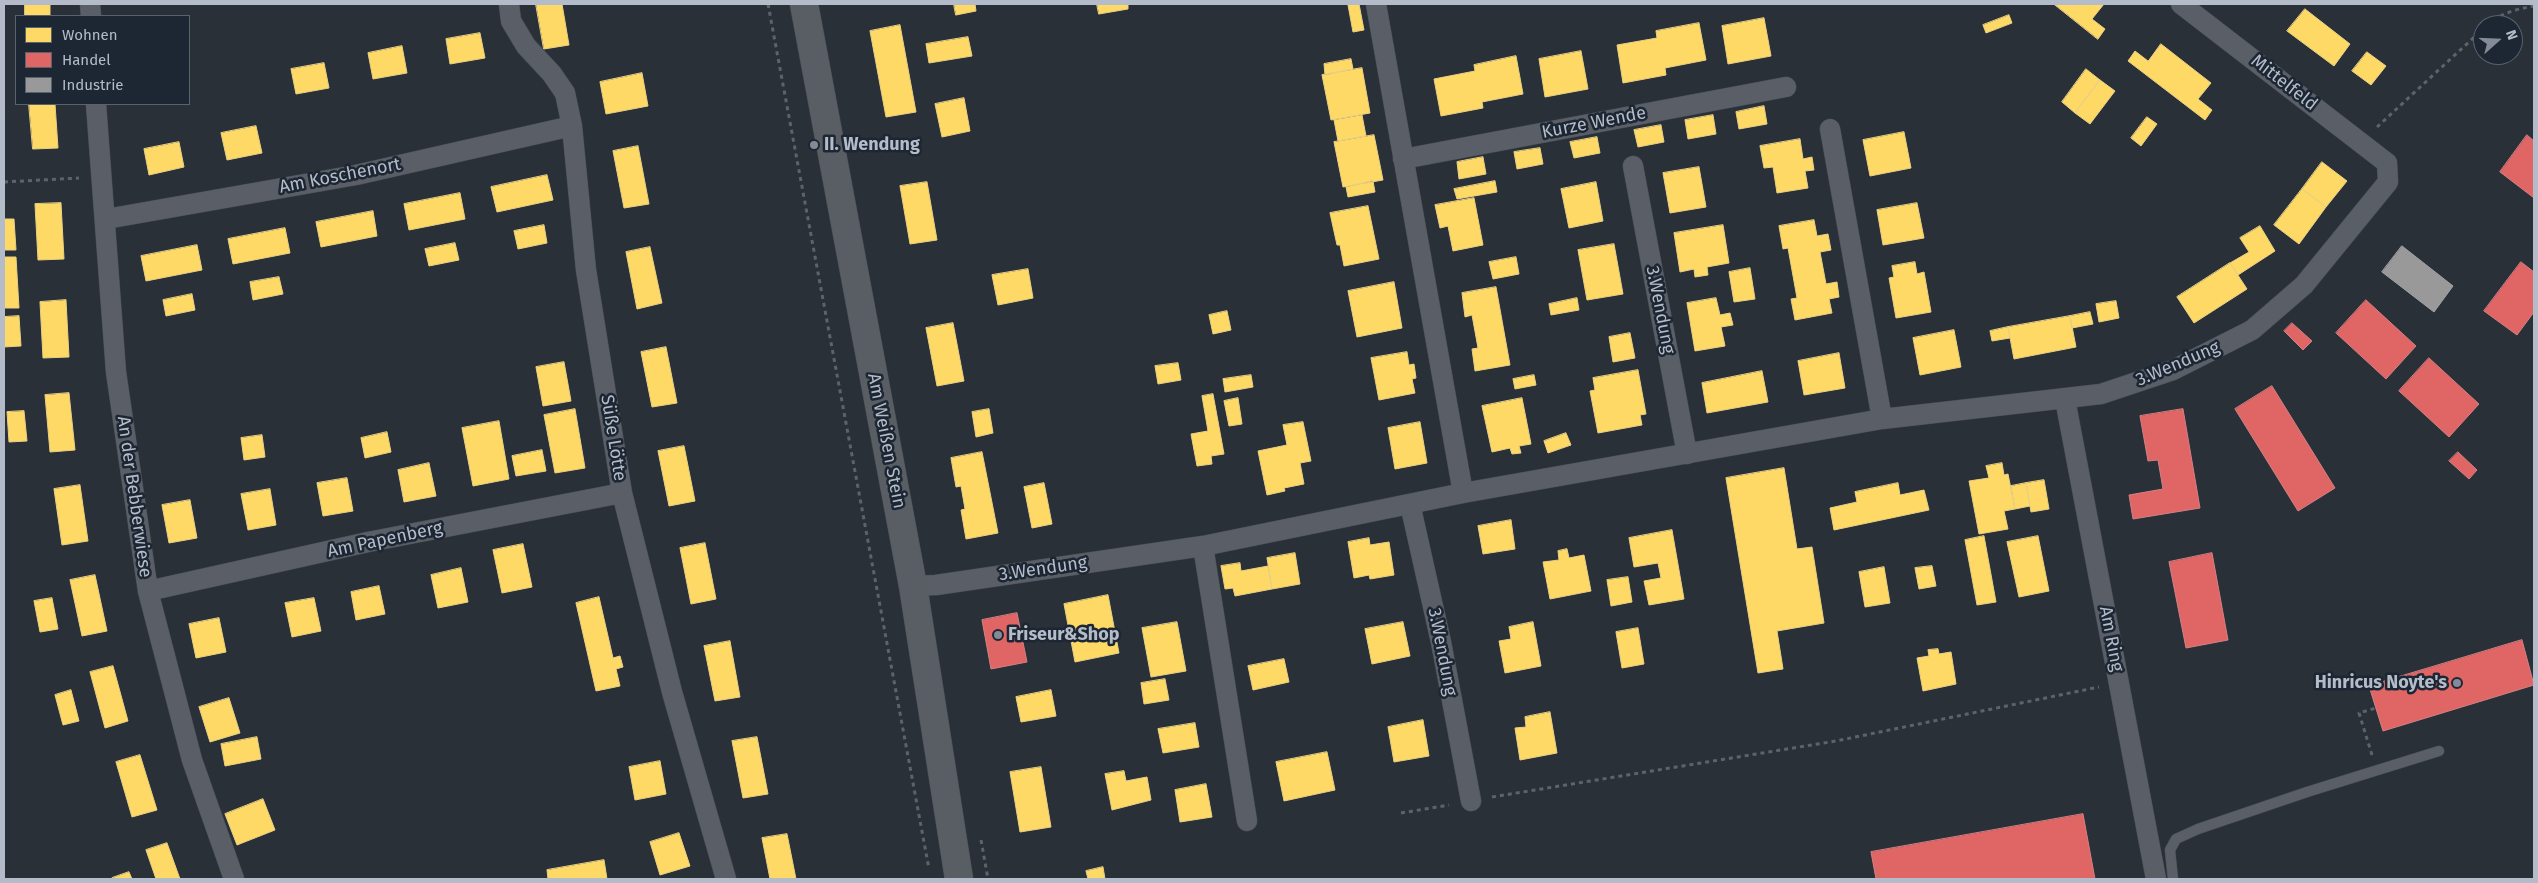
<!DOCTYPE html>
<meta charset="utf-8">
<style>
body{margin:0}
#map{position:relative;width:2538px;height:883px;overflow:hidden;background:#2a3038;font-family:"Fira Sans",sans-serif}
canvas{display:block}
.frame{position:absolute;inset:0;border:5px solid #b4bcc9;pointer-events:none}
.legend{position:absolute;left:15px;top:15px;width:175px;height:90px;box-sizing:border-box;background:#1d2633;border:1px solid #59626f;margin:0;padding:6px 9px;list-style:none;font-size:15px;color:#b4bcc9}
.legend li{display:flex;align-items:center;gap:10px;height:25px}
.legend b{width:25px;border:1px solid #59626f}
.north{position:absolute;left:2473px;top:15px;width:50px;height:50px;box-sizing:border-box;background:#1d2633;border:1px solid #59626f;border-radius:50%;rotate:70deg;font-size:14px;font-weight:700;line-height:20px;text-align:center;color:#b4bcc9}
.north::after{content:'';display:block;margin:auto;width:18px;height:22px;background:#848b96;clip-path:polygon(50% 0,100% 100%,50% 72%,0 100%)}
</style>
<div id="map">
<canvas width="2538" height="883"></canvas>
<div class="frame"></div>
<ul class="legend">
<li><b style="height:14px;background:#ffd966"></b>Wohnen</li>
<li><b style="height:14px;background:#e06666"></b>Handel</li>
<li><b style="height:14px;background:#999"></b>Industrie</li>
</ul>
<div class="north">N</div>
</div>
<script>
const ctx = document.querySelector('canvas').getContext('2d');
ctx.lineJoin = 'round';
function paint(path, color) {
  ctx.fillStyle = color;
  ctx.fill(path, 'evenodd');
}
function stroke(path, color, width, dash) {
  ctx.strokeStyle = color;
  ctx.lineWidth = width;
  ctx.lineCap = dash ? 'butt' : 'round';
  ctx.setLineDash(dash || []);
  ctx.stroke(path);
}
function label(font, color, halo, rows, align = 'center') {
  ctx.font = font + ' "Fira Sans",sans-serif';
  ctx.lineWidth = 5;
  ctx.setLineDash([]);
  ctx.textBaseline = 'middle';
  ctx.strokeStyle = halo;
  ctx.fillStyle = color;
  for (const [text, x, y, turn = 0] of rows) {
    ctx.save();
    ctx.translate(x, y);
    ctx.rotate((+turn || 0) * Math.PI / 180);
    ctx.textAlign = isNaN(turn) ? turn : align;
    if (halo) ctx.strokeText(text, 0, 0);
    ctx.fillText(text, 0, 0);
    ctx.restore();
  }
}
const homes = new Path2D(`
 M25 4H50V16H25Z
 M536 4H562L569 45 544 49Z
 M954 4H975L976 11 956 15Z
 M1097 4H1128V9L1099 14Z
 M1359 4 1364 30 1353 32 1348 5Z
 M2054 4H2104L2092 19 2105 29 2098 39Z
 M2305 9 2350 44 2334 66 2287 31Z
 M2009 15 2012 23 1986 33 1983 25Z
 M1764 18 1771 56 1728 64 1722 26Z
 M1699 23 1706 60 1665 68 1666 75 1623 83 1617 45 1657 38 1656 31Z
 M900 25 916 112 886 117 870 31Z
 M480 33 485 58 450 64 446 39Z
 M968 37 972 56 929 63 926 44Z
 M2161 44 2211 83 2198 99 2212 110 2205 120 2128 61 2135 51 2148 61Z
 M402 46 407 73 373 79 368 53Z
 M1581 51 1588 89 1545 97 1539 59Z
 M2367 52 2386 66 2371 85 2352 71Z
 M1516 56 1523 94 1482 102 1483 108 1441 116 1434 79 1475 71 1474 65Z
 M1351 59 1353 69 1325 75 1324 64Z
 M324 63 329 88 296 94 291 69Z
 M1362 68 1370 113 1331 120 1322 75Z
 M2086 69 2100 80 2075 113 2062 102Z
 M642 73 648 106 606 114 600 82Z
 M2100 80 2115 91 2090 124 2075 113Z
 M964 98 970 131 942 137 935 104Z
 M29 104H55L58 148 33 149Z
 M1764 106 1767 124 1739 129 1736 112Z
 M1362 115 1366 136 1338 141 1334 120Z
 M1713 115 1716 134 1688 139 1685 120Z
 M2147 117 2157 124 2141 146 2131 138Z
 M1661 125 1664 142 1638 147 1634 130Z
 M256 126 262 153 227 160 221 133Z
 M1904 132 1911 168 1870 176 1863 140Z
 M1374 135 1383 180 1343 187 1334 142Z
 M1597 137 1600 153 1574 158 1570 142Z
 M1800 139 1803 159 1812 157 1814 170 1805 171 1808 188 1777 193 1773 167 1764 168 1760 146Z
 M179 142 184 167 149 175 144 149Z
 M638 146 649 204 624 208 613 151Z
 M1540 148 1543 164 1517 169 1514 152Z
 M1483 157 1486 174 1459 179 1457 162Z
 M2322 162 2347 181 2326 207 2302 189Z
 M1699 167 1706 207 1670 213 1663 173Z
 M547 175 553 200 497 212 491 187Z
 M1373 181 1375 192 1348 197 1346 187Z
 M1495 181 1497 192 1457 199 1454 189Z
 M927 182 937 240 910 244 900 186Z
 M1596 182 1603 221 1569 228 1561 189Z
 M2302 189 2326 207 2299 244 2274 225Z
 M460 193 465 219 409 230 404 204Z
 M1474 198 1483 245 1453 251 1448 226 1440 228 1435 205Z
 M61 203 64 259 38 260 35 204Z
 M1917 203 1924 238 1883 245 1877 210Z
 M1368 206 1379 259 1344 266 1340 245H1337L1330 213Z
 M373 211 377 236 321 247 316 222Z
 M4 219H14L16 250H4Z
 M1814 220 1817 236 1828 234 1831 250 1820 252 1826 284 1837 282 1839 297 1829 299 1832 313 1795 320 1791 299 1797 298 1788 248 1783 249 1779 226Z
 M544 225 547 243 518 249 514 231Z
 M1723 225 1729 263 1707 267 1708 275 1695 277 1694 269 1680 272 1674 233Z
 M2260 226 2275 251 2238 275 2230 263 2249 252 2240 238Z
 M285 228 290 253 233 264 228 239Z
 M455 243 459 260 429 266 425 249Z
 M1614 244 1623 294 1587 300 1578 250Z
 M197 245 202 270 146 281 141 256Z
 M650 247 662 303 637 309 626 252Z
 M4 257H16L19 308H4Z
 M1516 257 1519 274 1493 279 1489 262Z
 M1915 262 1917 274 1924 272 1931 312 1896 318 1889 278 1894 277 1892 266Z
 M2230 263 2247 289 2194 323 2177 297Z
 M1750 268 1755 299 1734 302 1729 272Z
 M1028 269 1033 298 998 305 992 275Z
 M279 277 283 294 253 300 250 282Z
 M1394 282 1402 328 1357 337 1348 291Z
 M1496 287 1510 365 1475 371 1472 349 1478 348 1472 315 1465 317 1462 293Z
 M192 294 195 310 166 316 163 300Z
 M1577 298 1579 310 1551 315 1549 304Z
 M1716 298 1720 315 1730 313 1733 325 1721 327 1725 346 1695 351 1687 303Z
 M66 300 69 357 43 358 40 302Z
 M2116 301 2119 318 2099 322 2096 304Z
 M1227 311 1231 330 1213 334 1209 315Z
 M2090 312 2093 324 2072 328 2070 316Z
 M19 316 21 346 4 347V317Z
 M2070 316 2076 347 2014 359 2008 327Z
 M953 323 964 381 937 386 926 328Z
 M2008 327 2010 338 1992 341 1990 331Z
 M1954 330 1961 367 1920 375 1913 338Z
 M1630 333 1635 358 1613 362 1609 337Z
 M666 347 677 403 652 407 641 352Z
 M1407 352 1409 365 1414 364 1416 378 1412 379 1415 393 1379 400 1371 358Z
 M1839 353 1845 388 1804 395 1798 361Z
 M564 362 571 401 543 406 536 367Z
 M1178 363 1181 380 1158 384 1155 366Z
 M1638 370 1646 414 1640 415 1642 425 1598 433 1590 391 1595 390 1593 378Z
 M1762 371 1768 402 1707 413 1702 383Z
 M1251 375 1253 387 1225 392 1223 379Z
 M1534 375 1536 385 1515 389 1513 379Z
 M69 393 75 450 50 452 45 395Z
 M1213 394 1224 454 1211 456 1212 464 1197 466 1191 434 1208 431 1202 396Z
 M1238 398 1242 424 1229 426 1224 401Z
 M1522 398 1531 444 1519 446 1521 453 1512 454 1510 448 1492 452 1482 406Z
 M575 409 585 468 555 473 544 415Z
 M989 409 993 433 976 437 972 412Z
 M24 411 27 441 9 442 7 412Z
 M499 421 509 479 473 486 462 428Z
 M1303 422 1311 461 1300 463 1304 484 1284 488 1285 491 1267 495 1258 451 1287 445 1283 425Z
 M1420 422 1427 463 1395 469 1388 428Z
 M387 432 391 452 365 458 361 438Z
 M1566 433 1571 445 1548 453 1544 441Z
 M262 435 265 457 244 460 241 438Z
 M684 446 695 501 669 506 658 451Z
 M542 450 546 471 516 476 512 456Z
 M982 452 998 533 966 539 961 510 965 509 961 486 956 487 951 458Z
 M429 463 436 496 404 502 398 470Z
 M2002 463 2004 475 2008 474 2015 509 2004 511 2008 529 1979 534 1969 481 1989 478 1986 466Z
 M1784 468 1797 549 1812 547 1824 623 1777 631 1783 669 1758 673 1726 478Z
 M347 478 353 511 323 516 317 483Z
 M2044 480 2049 509 2031 512 2026 483Z
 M1044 483 1052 524 1032 528 1024 487Z
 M1898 483 1900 495 1924 490 1929 510 1834 530 1830 508 1857 502 1855 492Z
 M2026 483 2030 506 2015 509 2011 486Z
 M80 485 88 541 62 545 54 489Z
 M270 489 276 525 248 530 241 494Z
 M190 500 197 538 169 543 162 505Z
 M1511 520 1515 549 1483 554 1478 526Z
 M1672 530 1684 599 1649 605 1644 581 1661 578 1658 563 1634 567 1629 538Z
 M1984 536 1996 602 1977 605 1965 540Z
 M2038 536 2049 591 2019 597 2007 542Z
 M1369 538 1370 545 1389 542 1394 575 1370 579 1369 575 1354 578 1348 542Z
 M705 543 716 599 691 604 680 548Z
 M523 544 532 587 502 593 493 550Z
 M1567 549 1569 558 1584 555 1591 591 1550 599 1543 562 1559 560 1558 551Z
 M1295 553 1300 584 1272 589 1267 558Z
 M1240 563 1241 571 1268 566 1272 589 1235 596 1233 588 1225 589 1221 566Z
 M1932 566 1936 586 1919 589 1915 568Z
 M1884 567 1890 603 1865 607 1859 572Z
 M461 568 468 602 438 608 431 575Z
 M95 575 107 631 82 636 70 580Z
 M1628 577 1632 602 1611 606 1607 580Z
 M379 586 385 614 356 620 351 592Z
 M1108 595 1119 653 1075 662 1064 604Z
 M599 597 613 658 620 656 623 667 616 669 620 686 596 691 576 603Z
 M52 598 58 629 40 632 34 601Z
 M314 598 321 631 292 637 285 603Z
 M219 618 226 652 196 658 189 624Z
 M1177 622 1186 671 1151 677 1142 628Z
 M1403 622 1410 656 1372 664 1365 629Z
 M1533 622 1541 666 1505 673 1499 641 1511 639 1509 627Z
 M1638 628 1644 664 1622 668 1616 632Z
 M730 641 740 697 715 701 704 646Z
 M1938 649 1939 654 1951 652 1956 684 1923 691 1917 658 1929 656 1928 650Z
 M1284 659 1289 682 1253 690 1248 666Z
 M113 666 128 721 105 728 90 672Z
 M1165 679 1169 700 1144 704 1141 683Z
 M71 690 79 721 63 725 55 695Z
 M1051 690 1056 716 1021 722 1016 697Z
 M229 698 240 733 210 742 199 707Z
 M1550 712 1557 753 1520 760 1515 728 1526 727 1525 717Z
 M1423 720 1429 756 1394 762 1388 727Z
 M1195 723 1199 747 1163 753 1158 729Z
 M257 737 261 759 225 766 221 744Z
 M757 737 768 794 743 798 732 741Z
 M1327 752 1335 790 1284 801 1276 762Z
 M140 755 157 810 132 817 116 762Z
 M660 761 666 794 635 800 629 767Z
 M1041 767 1051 827 1020 832 1010 772Z
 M1124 771 1126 781 1147 777 1151 800 1112 810 1105 774Z
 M1206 784 1212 817 1180 822 1175 790Z
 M263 799 275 830 237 845 225 814Z
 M679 833 690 866 660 875 650 842Z
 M787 834 796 879H770L762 838Z
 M167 843 180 879H156L146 850Z
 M604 860 607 879H548L547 870Z
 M1103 867 1105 879H1088L1086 871Z
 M129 872 132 879H112V878Z`);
paint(homes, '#ffd966');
stroke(homes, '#e8d084', 1);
const shops = new Path2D(`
 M2527 135 2534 141V198L2500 172Z
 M2521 262 2534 272V312L2517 335 2484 311Z
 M2366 300 2416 346 2386 379 2336 333Z
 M2292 323 2312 341 2303 350 2284 331Z
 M2429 358 2479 404 2449 437 2399 391Z
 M2272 386 2335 488 2298 511 2235 409Z
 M2183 409 2200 508 2133 519 2129 495 2163 489 2158 460 2148 461 2140 416Z
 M2458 452 2477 470 2469 479 2449 461Z
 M2212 553 2228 640 2186 648 2169 562Z
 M1017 613 1027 662 991 669 982 620Z
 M2522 640 2534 685 2383 731 2369 686Z
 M2083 814 2095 879H1876L1871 852Z`);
paint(shops, '#e06666');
stroke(shops, '#d38084', 1);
const industry = new Path2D(`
 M2402 246 2453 286 2434 312 2382 272Z`);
paint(industry, '#999');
stroke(industry, '#a1a4a7', 1);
const lane = new Path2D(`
 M2173 879 2170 850 2176 839 2198 829 2307 792 2439 751`);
const street = new Path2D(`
 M90 4 91 16
 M509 4 511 21 526 46 552 74 565 93 572 126 586 270 622 493 672 692 726 879
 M1376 4 1463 493
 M96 104 116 372 148 591 192 760 234 879
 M1830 129 1882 419
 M1403 159 1786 87
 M1633 166 1687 454
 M106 219 356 175 572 126
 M2065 399 2156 879
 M1410 504 1441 642 1471 801
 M1203 546 1247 821
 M913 586 936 585 1203 546 1463 493 1882 419 2101 394 2173 370 2252 330 2304 285 2388 182 2387 163 2181 4
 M148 591 368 542 622 493`);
const secondary = new Path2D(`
 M804 4 913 586 959 879`);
stroke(lane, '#484c53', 11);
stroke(street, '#484c53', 21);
stroke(secondary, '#484c53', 29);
stroke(new Path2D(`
 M768 4 929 869
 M2487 25C2501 13 2517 9 2534 6
 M2377 127 2483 29
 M4 182 79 178
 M2372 755 2359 713 2376 708
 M1492 797 1836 741 2099 687
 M1401 813 1449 805
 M981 840 988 879`), '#5d636a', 3, [4, 4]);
stroke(lane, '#5a5e66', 10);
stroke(street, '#5a5e66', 20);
stroke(secondary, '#595d64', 28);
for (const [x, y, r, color] of [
 [814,145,5,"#848b96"],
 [998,635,5,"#848b96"],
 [2457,683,5,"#848b96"]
]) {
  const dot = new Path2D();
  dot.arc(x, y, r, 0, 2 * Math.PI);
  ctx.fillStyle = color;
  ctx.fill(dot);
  stroke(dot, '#1d2633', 2);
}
label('18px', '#b4bcc9', '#1d2633', [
 ["Mittelfeld",2284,83,38],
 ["Kurze Wende",1594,123,-11],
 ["Am Koschenort",340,176,-11],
 ["3.Wendung",1660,310,79],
 ["3.Wendung",2178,364,-23],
 ["Süße Lötte",613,438,81],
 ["Am Weißen Stein",886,441,79],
 ["An der Bebberwiese",134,497,82],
 ["Am Papenberg",385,540,-12],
 ["3.Wendung",1043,569,-8],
 ["Am Ring",2111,639,79],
 ["3.Wendung",1442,652,79]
]);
label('bold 18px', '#b4bcc9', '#1d2633', [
 ["II. Wendung",824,145],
 ["Friseur&Shop",1008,635],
 ["Hinricus Noyte's",2447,683,"right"]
], 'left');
</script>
